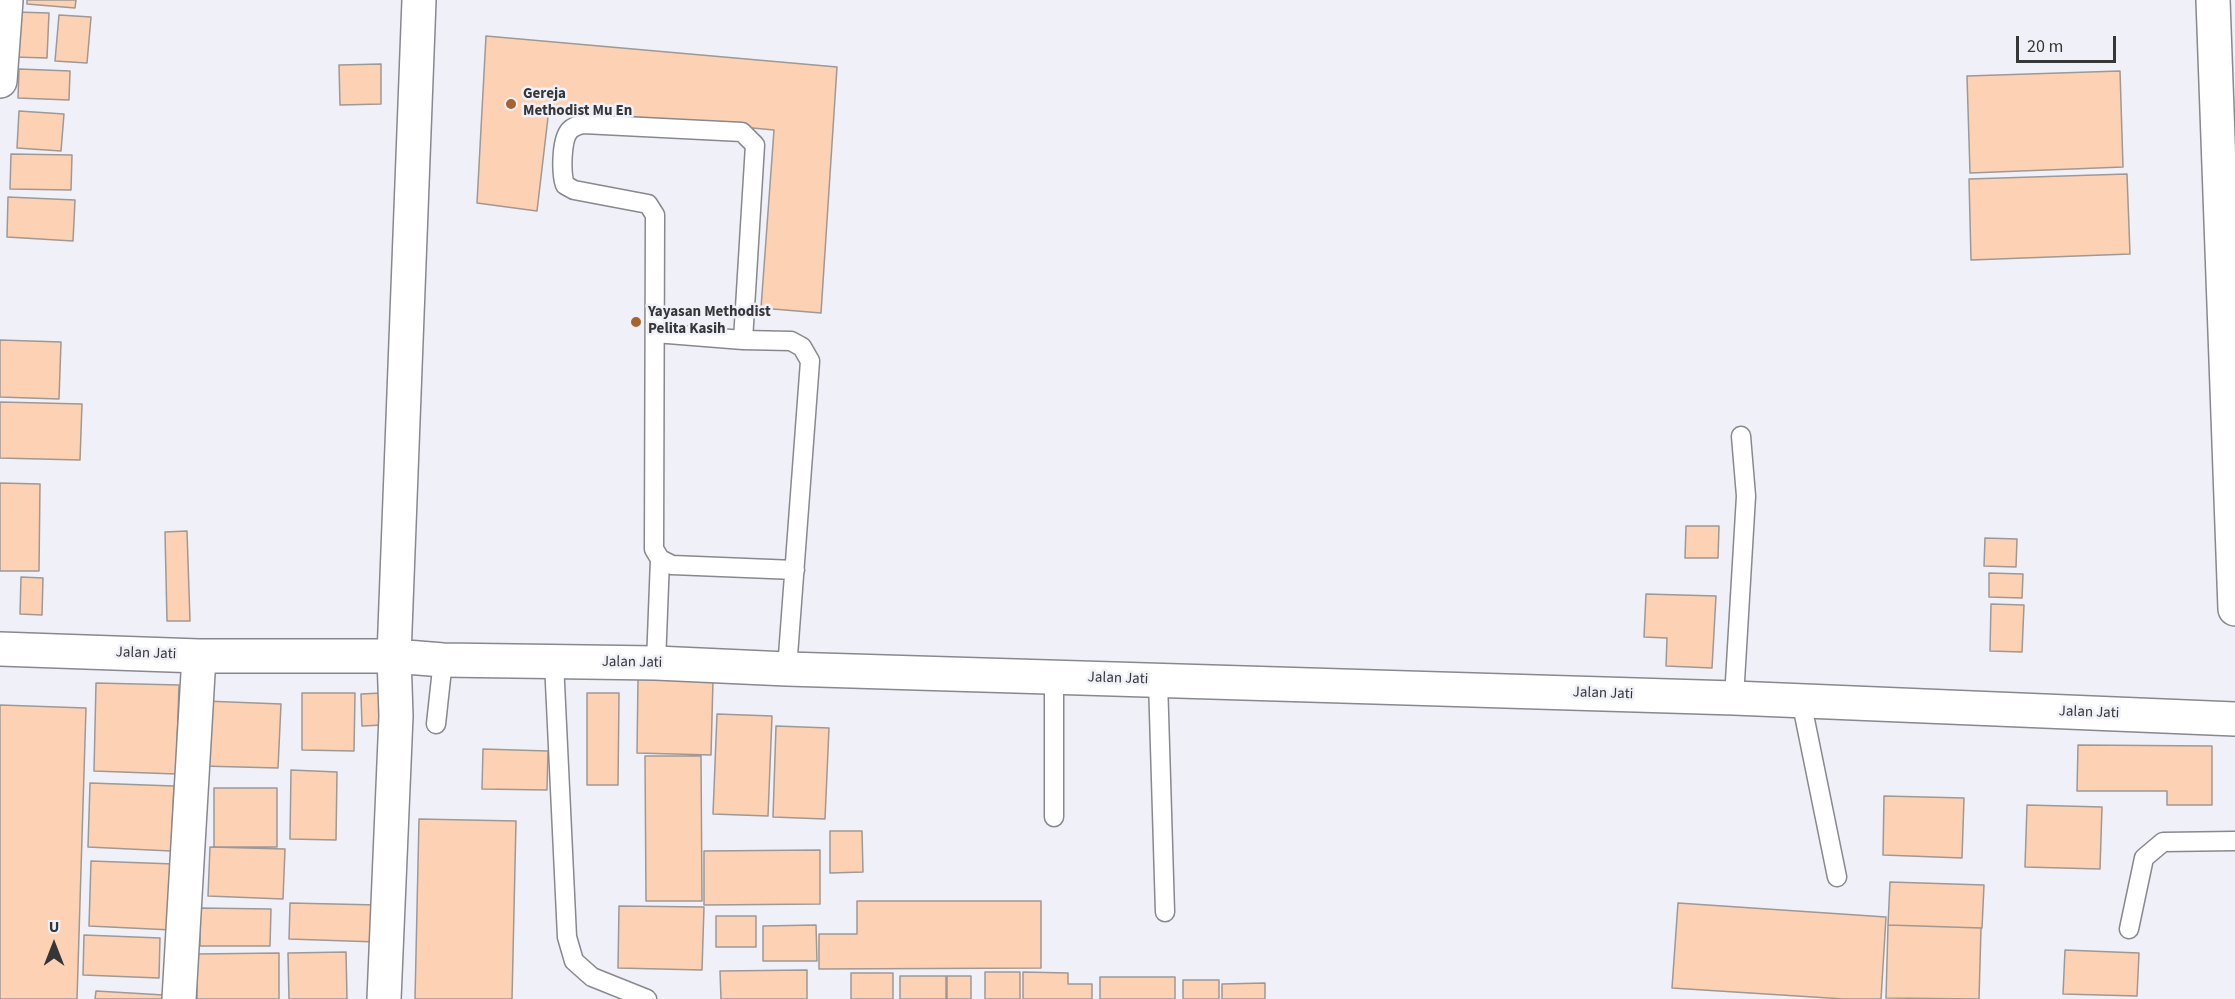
<!DOCTYPE html>
<style>
body{margin:0}
#map{position:relative;width:2235px;height:999px;overflow:hidden;background:#f0f0f8;font-family:"Source Sans 3",sans-serif}
canvas{display:block}
.north{position:absolute;left:24px;top:915px;width:60px;height:60px;-webkit-text-stroke:4px #f0f0f8;paint-order:stroke;rotate:0deg;font-size:16px;font-weight:700;line-height:24px;text-align:center;color:#363639}
.north::after{content:'';display:block;margin:auto;width:21px;height:27px;background:#363639;clip-path:polygon(50% 0,100% 100%,50% 72%,0 100%)}
.scale{position:absolute;left:2016px;top:36px;width:100px;height:27px;box-sizing:border-box;border:3px solid #363639;border-top:0;padding-left:8px;font-size:18px;line-height:21px;white-space:nowrap;color:#363639;-webkit-text-stroke:4px #f0f0f8;paint-order:stroke}
</style>
<div id="map">
<canvas width="2235" height="999"></canvas>
<div class="north">U</div>
<div class="scale">20 m</div>
</div>
<script>
const ctx = document.querySelector('canvas').getContext('2d');
ctx.lineJoin = 'round';
function paint(path, color) {
  ctx.fillStyle = color;
  ctx.fill(path, 'evenodd');
}
function stroke(path, color, width, dash) {
  ctx.strokeStyle = color;
  ctx.lineWidth = width;
  ctx.lineCap = dash ? 'butt' : 'round';
  ctx.setLineDash(dash || []);
  ctx.stroke(path);
}
function label(font, color, halo, rows, align = 'center') {
  ctx.font = font + ' "Source Sans 3",sans-serif';
  ctx.lineWidth = 5;
  ctx.setLineDash([]);
  ctx.textBaseline = 'middle';
  ctx.strokeStyle = halo;
  ctx.fillStyle = color;
  for (const [text, x, y, turn = 0] of rows) {
    ctx.save();
    ctx.translate(x, y);
    ctx.rotate((+turn || 0) * Math.PI / 180);
    ctx.textAlign = isNaN(turn) ? turn : align;
    if (halo) ctx.strokeText(text, 0, 0);
    ctx.fillText(text, 0, 0);
    ctx.restore();
  }
}
const building = new Path2D(`
 M27 0H76L75 8 27 4Z
 M15 12 49 13 47 58 14 57Z
 M59 15 91 17 87 63 55 61Z
 M486 36 837 67 821 313 761 308 774 130 549 109 537 211 477 203Z
 M381 64V104L340 105 339 65Z
 M19 69 70 71 69 100 18 98Z
 M2120 71 2123 167 1970 173 1967 76Z
 M19 111 64 114 61 151 17 148Z
 M11 154 72 155 71 190 10 189Z
 M2127 174 2130 254 1971 260 1969 179Z
 M8 197 75 200 73 241 7 237Z
 M0 340 61 342 59 399 0 397Z
 M0 402 82 404 80 460 0 458Z
 M0 483 40 484 39 571H0Z
 M1686 526H1719L1718 558H1685Z
 M187 531 190 621H167L165 532Z
 M1985 538 2017 539 2016 567 1984 566Z
 M1989 573 2023 574 2022 598 1989 597Z
 M21 577 43 578 42 615 20 614Z
 M1646 594 1716 596 1712 668 1666 666 1667 638 1644 637Z
 M1991 604 2024 605 2022 652 1990 651Z
 M638 679 713 680 711 755 637 753Z
 M96 683 179 685 176 774 94 771Z
 M302 693H355L354 751 302 750Z
 M382 693 383 725 362 726 361 694Z
 M587 693H619L618 785H587Z
 M205 701 281 704 278 768 202 766Z
 M0 705 86 708 77 999H0Z
 M717 714 772 716 768 816 713 814Z
 M776 726 829 728 825 819 773 817Z
 M2078 745 2212 746V805H2167V791H2077Z
 M483 749 548 751 547 790 482 789Z
 M645 756H701L702 901H646Z
 M291 770 337 772 336 840 290 839Z
 M90 783 174 786 171 851 88 847Z
 M214 788H277V847H214Z
 M1884 796 1964 798 1962 858 1883 855Z
 M2027 805 2102 807 2100 869 2025 867Z
 M419 819 516 821 512 999H415Z
 M830 831H862L863 872 830 873Z
 M210 847 285 849 283 899 208 896Z
 M820 850V904L704 905V851Z
 M91 861 174 864 172 930 89 926Z
 M1890 882 1984 885 1982 928 1888 925Z
 M857 901H1041V968L819 969V934H857Z
 M290 903 378 905 377 942 289 939Z
 M1678 903 1886 917 1881 999H1844L1672 988Z
 M619 906 704 907 702 970 618 968Z
 M200 908 271 909 270 946H200Z
 M716 916H756V947H716Z
 M816 925 817 961H763V926Z
 M1888 925 1981 928 1979 999 1886 998Z
 M84 935 160 938 159 978 83 975Z
 M2065 950 2139 953 2137 996 2063 994Z
 M346 952 347 999H289L288 953Z
 M279 953V999H197V954Z
 M807 970V999H721L720 971Z
 M985 972H1020V999H985Z
 M1023 972 1068 973V984H1092V999H1023Z
 M851 973H893V999H851Z
 M900 976H946V999H900Z
 M947 976H971V999H947Z
 M1100 977H1175V999H1100Z
 M1183 980H1219V999H1183Z
 M1265 983V999H1222V984Z
 M96 991 164 995V999H95Z`);
paint(building, '#fdd2b4');
stroke(building, '#9f9894', 1.5);
const lane = new Path2D(`
 M655 333 743 340 791 341 802 347 810 361 787 669
 M743 340 755 145 742 132 583 124C579 125 573 127 570 130 561 139 561 173 565 185L574 190 648 204 655 215 654 549 660 559 672 565 795 570
 M554 662 567 937 574 961 592 977 647 999
 M656 663 660 559
 M1054 677V817
 M1158 680 1165 912
 M1734 698 1746 496 1741 436
 M1801 700 1837 877
 M436 724 443 660
 M2129 929 2144 858 2163 842 2235 841`);
const street = new Path2D(`
 M2213 0 2235 609
 M0 81 6 0
 M0 649 199 656H394L443 660 656 663 787 669 1734 698 2235 719
 M179 999 199 656
 M384 999 396 716 394 656 419 0`);
stroke(lane, '#88888e', 21);
stroke(street, '#88888e', 36);
stroke(lane, '#fff', 18);
stroke(street, '#fff', 33);
for (const [x, y, r, color] of [
 [511,104,6,"#a66330"],
 [636,322,6,"#a66330"]
]) {
  const dot = new Path2D();
  dot.arc(x, y, r, 0, 2 * Math.PI);
  ctx.fillStyle = color;
  ctx.fill(dot);
  stroke(dot, '#f0f0f8', 2);
}
label('bold 15px', '#363639', '#f0f0f8', [
 ["Gereja",523,95],
 ["Methodist Mu En",523,112],
 ["Yayasan Methodist",648,313],
 ["Pelita Kasih",648,330]
], 'left');
label('15px', '#363639', '#f0f0f8', [
 ["Jalan Jati",146,654,2],
 ["Jalan Jati",632,663,1],
 ["Jalan Jati",1118,679,2],
 ["Jalan Jati",1603,694,2],
 ["Jalan Jati",2089,713,2]
]);
</script>
